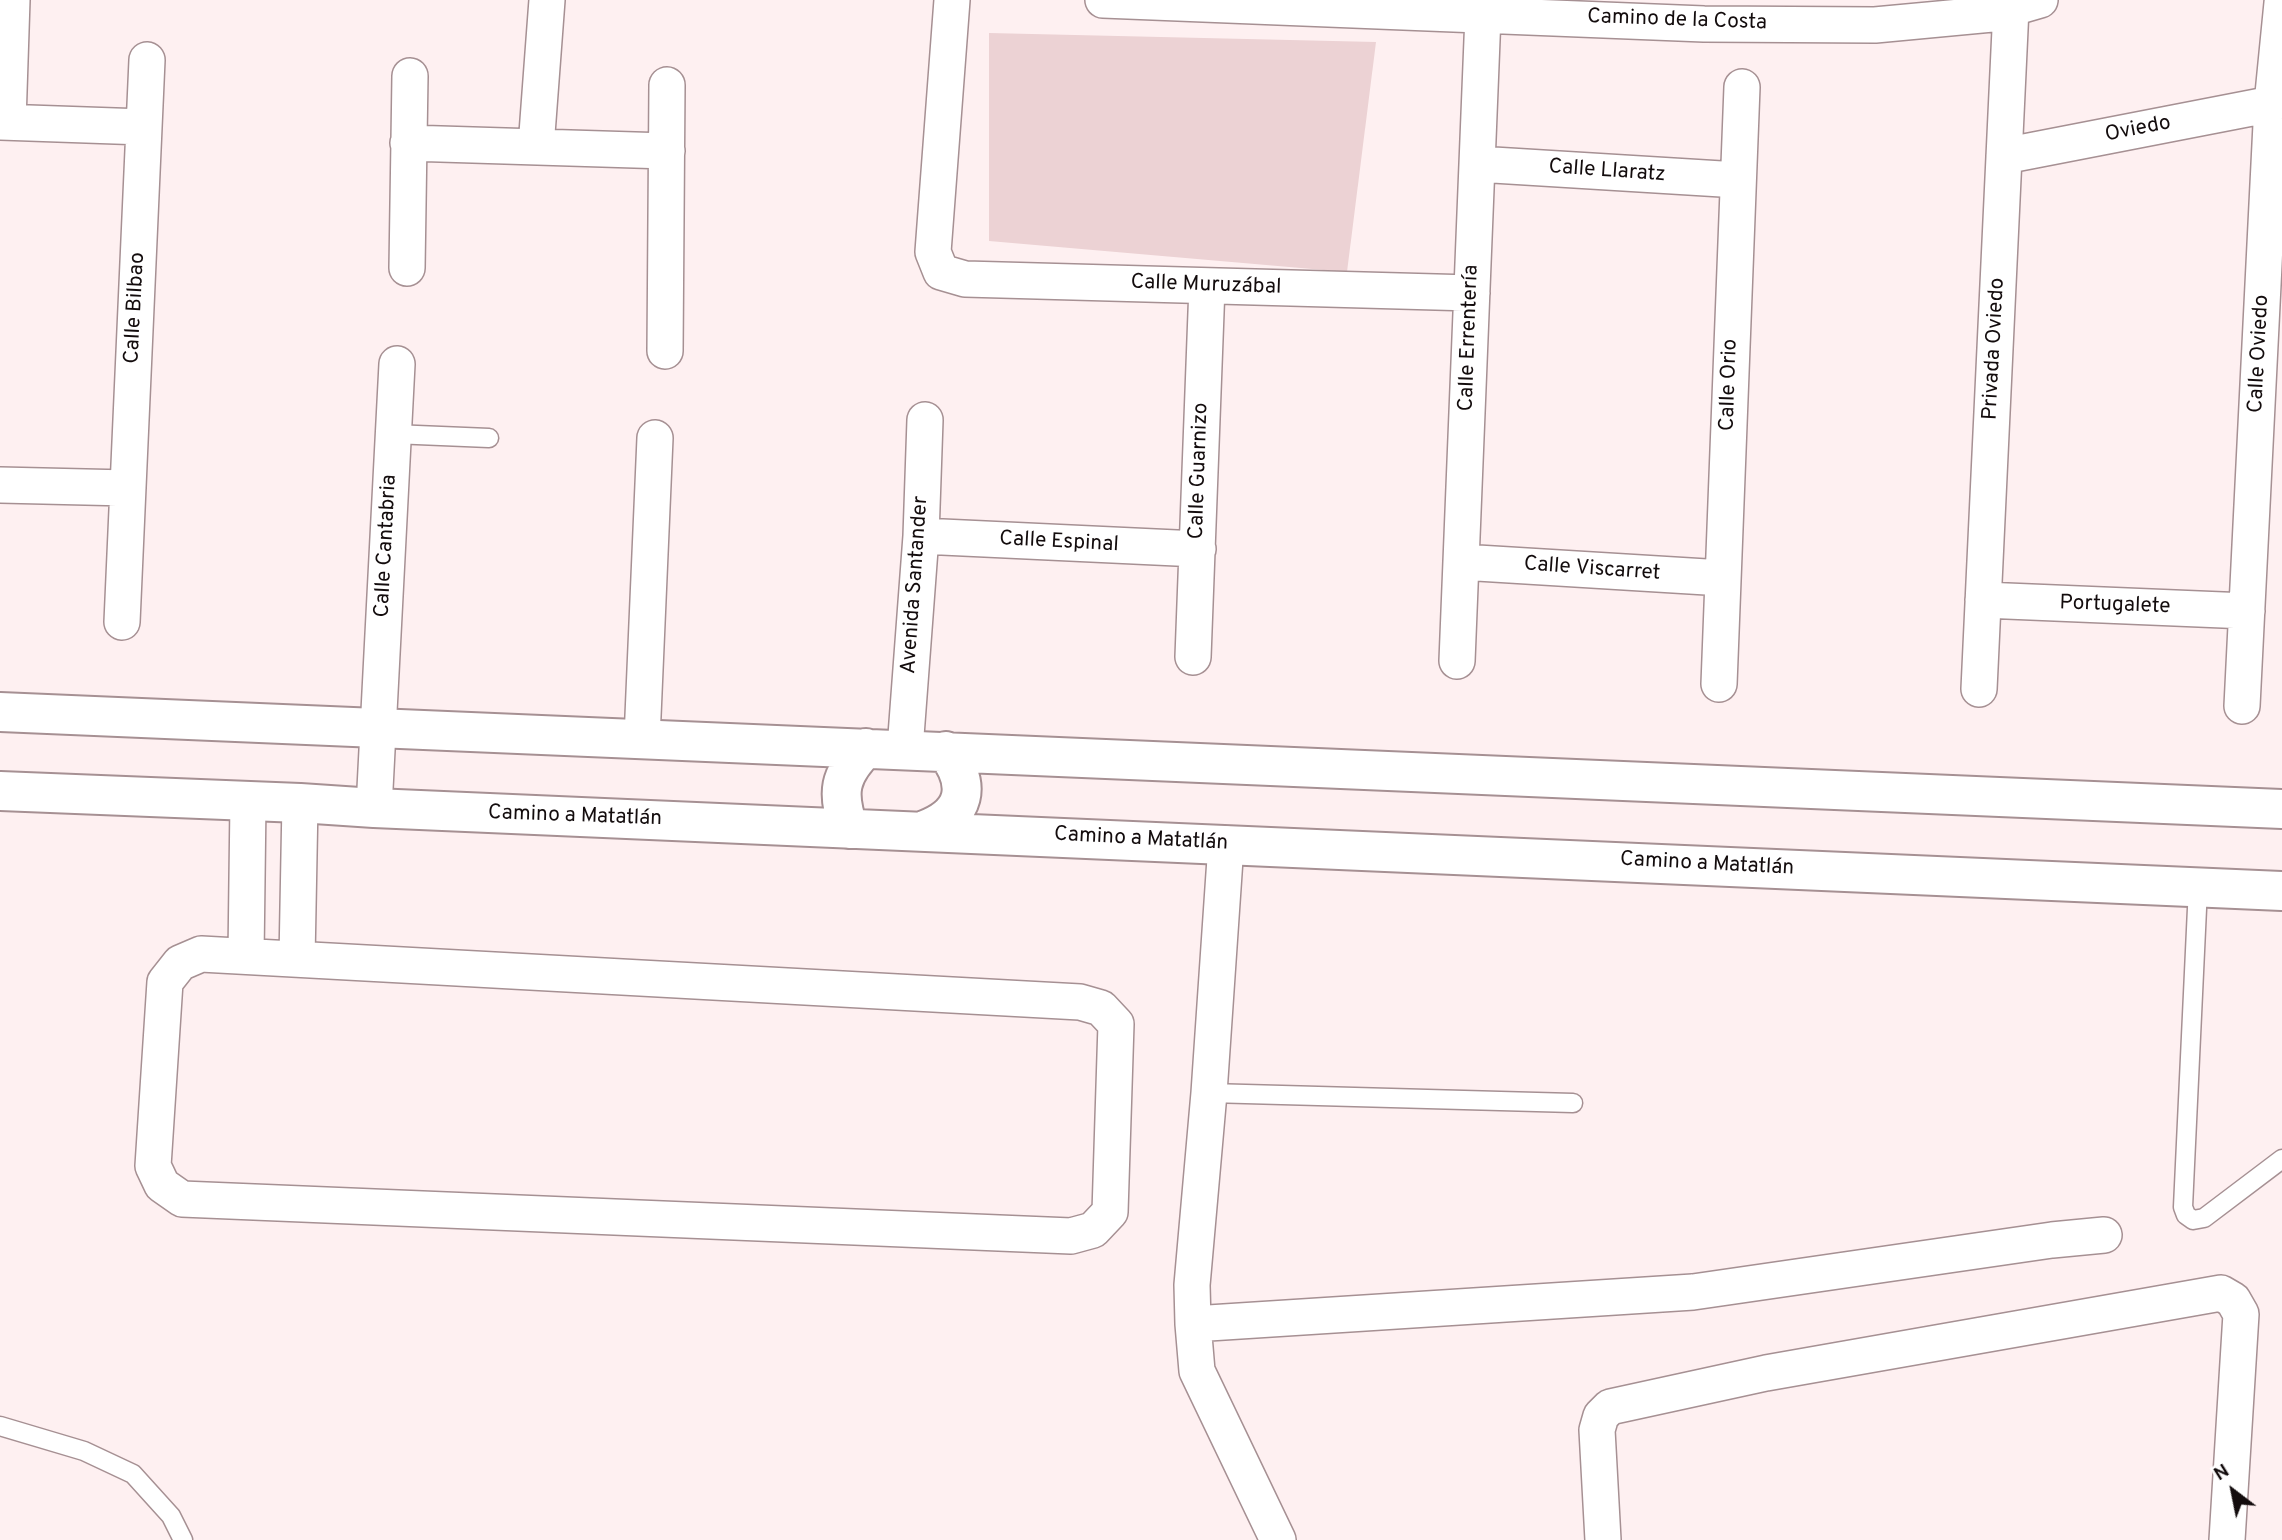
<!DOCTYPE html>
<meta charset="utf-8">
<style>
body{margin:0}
#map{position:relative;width:2282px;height:1540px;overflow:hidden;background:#fef0f1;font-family:Overpass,sans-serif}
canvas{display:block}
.north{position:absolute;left:2198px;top:1456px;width:70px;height:70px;-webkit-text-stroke:5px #fff;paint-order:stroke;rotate:328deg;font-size:19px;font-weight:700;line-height:28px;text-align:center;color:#130c0d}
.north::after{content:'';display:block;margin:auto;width:24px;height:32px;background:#130c0d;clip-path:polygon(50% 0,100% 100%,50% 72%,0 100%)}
</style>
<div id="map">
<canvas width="2282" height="1540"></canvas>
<div class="north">N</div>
</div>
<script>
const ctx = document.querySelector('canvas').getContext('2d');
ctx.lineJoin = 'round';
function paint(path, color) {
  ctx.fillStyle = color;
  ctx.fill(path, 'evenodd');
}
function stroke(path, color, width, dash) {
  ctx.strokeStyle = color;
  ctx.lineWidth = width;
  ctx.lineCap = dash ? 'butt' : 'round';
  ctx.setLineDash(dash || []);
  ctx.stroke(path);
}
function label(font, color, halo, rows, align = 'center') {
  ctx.font = font + ' Overpass,sans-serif';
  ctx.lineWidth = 7;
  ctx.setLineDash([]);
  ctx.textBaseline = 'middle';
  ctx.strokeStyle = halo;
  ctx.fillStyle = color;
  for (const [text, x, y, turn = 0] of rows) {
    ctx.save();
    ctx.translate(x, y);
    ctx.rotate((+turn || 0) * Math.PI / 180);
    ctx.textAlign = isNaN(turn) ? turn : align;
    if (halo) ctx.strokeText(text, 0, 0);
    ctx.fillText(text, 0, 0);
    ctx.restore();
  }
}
paint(new Path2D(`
 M989 33 1376 42 1347 272 989 241Z`), '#ecd2d4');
const service = new Path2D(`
 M393 434 489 438
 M2198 887 2183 1207 2186 1215 2193 1220 2204 1218 2282 1159
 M1209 1093 1573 1103
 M0 1426 84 1451 133 1474 171 1516 183 1540`);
const minor = new Path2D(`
 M952 0 933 252 941 272 965 279 1472 293
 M1103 0 1704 24 1875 25 1992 14 2040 0
 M0 122 144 127
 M8 122 12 0
 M408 143 667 151
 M536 147 547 0
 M2004 156 2272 104
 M1477 164 1738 180
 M407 268 410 76
 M665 351 667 85
 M0 485 128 488
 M921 536 1198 549
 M1461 562 1723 578
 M1983 600 2247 611
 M122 622 147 60
 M1193 657 1207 286
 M1457 661 1483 15
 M1719 684 1742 87
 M1979 689 2011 8
 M2242 706 2272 104 2282 3
 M642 739 655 438
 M905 749 921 536 925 420
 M374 808 397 364
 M1226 844 1209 1093 1192 1285 1193 1324 1197 1371 1278 1540
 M201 954 1080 1002 1101 1008 1116 1024 1110 1212 1093 1230 1071 1236 182 1199 162 1185 153 1166 165 982 180 963Z
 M246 956 248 802
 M297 959 300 803
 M1193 1324 1693 1292 2052 1240 2104 1235
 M1603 1540 1597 1430 1601 1416 1610 1407 1766 1373 2221 1293 2233 1300 2241 1314 2227 1540`);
const tertiary = new Path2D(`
 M0 712 2282 809
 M0 791 300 803 374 808 2282 891
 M849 829C836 793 839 775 866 748
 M925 830C966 814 972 786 946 751`);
stroke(service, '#a69093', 21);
stroke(minor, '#a69093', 38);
stroke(tertiary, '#a69093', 42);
stroke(service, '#fff', 18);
stroke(minor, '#fff', 35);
stroke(tertiary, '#fff', 38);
label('21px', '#130c0d', '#fff', [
 ["Camino de la Costa",1677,21,2],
 ["Oviedo",2138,130,-11],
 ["Calle Llaratz",1607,172,4],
 ["Calle Muruzábal",1206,286,2],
 ["Calle Bilbao",136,308,-87],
 ["Calle Errentería",1470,338,-88],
 ["Privada Oviedo",1995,349,-87],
 ["Calle Oviedo",2260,354,-87],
 ["Calle Orio",1730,385,-88],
 ["Calle Guarnizo",1200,471,-88],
 ["Calle Espinal",1059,543,3],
 ["Calle Cantabria",387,546,-87],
 ["Calle Viscarret",1592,570,4],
 ["Avenida Santander",916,585,-86],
 ["Portugalete",2115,606,2],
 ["Camino a Matatlán",575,817,2],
 ["Camino a Matatlán",1141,840,3],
 ["Camino a Matatlán",1707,865,3]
]);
</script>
